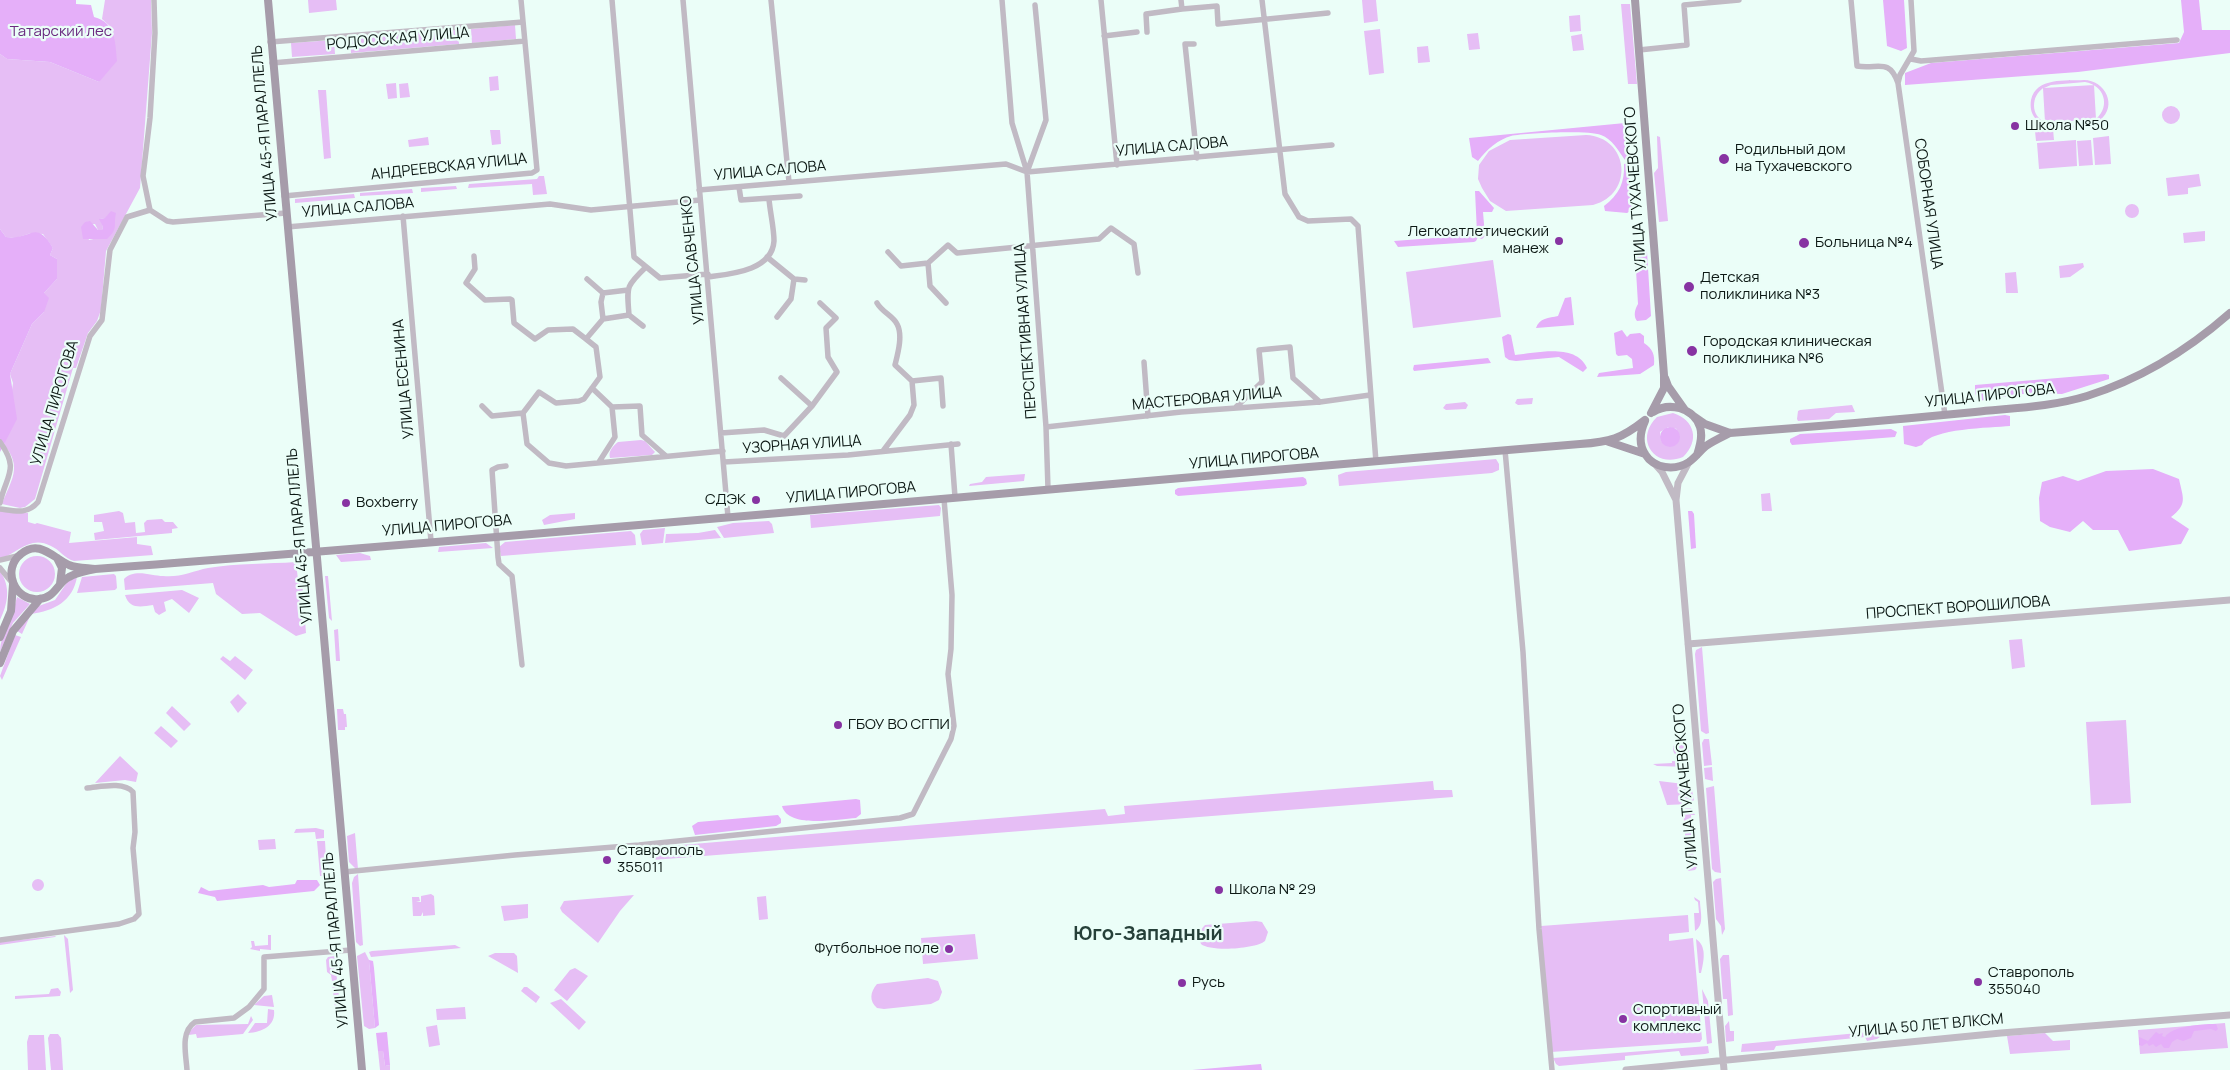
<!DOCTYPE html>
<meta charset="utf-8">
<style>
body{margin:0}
canvas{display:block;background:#ebfef8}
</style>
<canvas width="2230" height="1070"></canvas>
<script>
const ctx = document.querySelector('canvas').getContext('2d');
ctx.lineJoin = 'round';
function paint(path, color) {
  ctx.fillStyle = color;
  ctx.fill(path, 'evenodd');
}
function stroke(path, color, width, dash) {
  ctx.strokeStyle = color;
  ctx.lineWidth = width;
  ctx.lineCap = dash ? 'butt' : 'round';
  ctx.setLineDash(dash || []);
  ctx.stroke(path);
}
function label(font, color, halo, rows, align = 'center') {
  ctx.font = font + ' Manrope,sans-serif';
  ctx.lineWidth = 4.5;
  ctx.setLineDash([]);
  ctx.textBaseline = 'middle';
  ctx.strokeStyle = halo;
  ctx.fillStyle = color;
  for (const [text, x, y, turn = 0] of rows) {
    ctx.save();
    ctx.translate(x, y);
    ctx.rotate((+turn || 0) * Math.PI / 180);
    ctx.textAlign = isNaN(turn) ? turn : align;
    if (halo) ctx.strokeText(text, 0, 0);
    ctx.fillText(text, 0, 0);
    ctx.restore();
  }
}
paint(new Path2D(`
 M105 0H151L152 33 140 188 106 251 101 310 97 321 88 333 76 368H73L35 499 25 507 20 508 2 504C11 480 23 467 4 445L13 383 10 374 32 324 44 312V293L57 279V259L50 255 53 248 43 234 31 233 16 238 6 237 0 229V54L7 59 50 62 99 82 112 28 102 19ZM105 218 107 239 98 238 89 240 84 225 95 224 98 230H102L103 227 100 219Z
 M308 0H336L337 10 309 13Z
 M1362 0H1376L1378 21 1364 23Z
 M1621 4H1630L1637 84H1628Z
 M1580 15 1581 31 1570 32 1569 16Z
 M515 25 516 39 472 43 471 29Z
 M458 29 459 44 351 53 350 38Z
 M1380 29 1384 73 1369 75 1364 31Z
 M1478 33 1480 49 1469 50 1467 34Z
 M1582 34 1584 50 1573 51 1571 36Z
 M334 40 335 54 292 57 291 43Z
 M1428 46 1430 62 1418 63 1417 47Z
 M498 76 499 90 490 91 489 77Z
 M2084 80C2105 80 2118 106 2100 120 2088 130 2045 132 2035 118 2031 113 2030 107 2031 100 2036 77 2066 81 2084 80ZM2085 82C2104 85 2111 106 2096 119L2094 85 2044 88 2051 85ZM2043 88 2045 122 2095 120C2079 128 2035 132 2034 106 2034 98 2037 93 2043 88Z
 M396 83 397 98 388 99 386 84Z
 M408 83 410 97 400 98 399 84Z
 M318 90H326L331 158 324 159Z
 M2162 115a9 9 0 1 1 18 0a9 9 0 1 1-18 0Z
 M2053 129 2054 140 2036 141 2035 131Z
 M490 130H500L501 144 492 145Z
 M1586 135C1629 137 1635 194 1593 205L1506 211 1490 201 1482 188 1478 179 1479 165 1489 151 1510 140Z
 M1657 136 1660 137 1668 221 1659 222 1654 173 1658 168Z
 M2109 136 2111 164 2095 165 2093 138Z
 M428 137 429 145 409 147 408 140Z
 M2076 140 2077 166 2039 169 2037 143Z
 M2091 140 2093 165 2079 166 2077 141Z
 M2199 174 2201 186 2188 188V194L2168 196 2166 178Z
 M539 176H544L547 194 533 195 532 184 468 188 469 184 537 179Z
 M456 186 457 189 421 192V188Z
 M412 189 413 193 360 196V193Z
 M354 194 355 198 295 203V199Z
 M2125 211a7 7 0 1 1 14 0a7 7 0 1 1-14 0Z
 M2205 231V241L2184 243 2183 233Z
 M1493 260 1501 317 1413 328 1406 272Z
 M2083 263 2084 267 2070 277 2060 278 2059 266Z
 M2016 272 2018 293H2006L2005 273Z
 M1533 398 1532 404 1518 405 1515 403 1517 399Z
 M1465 402 1468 405 1466 409 1446 410 1443 408 1446 404Z
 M1852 405 1855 412 1836 413 1829 419 1798 421 1797 419 1798 411 1800 410Z
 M1673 413C1695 420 1700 441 1683 457 1654 469 1634 439 1657 417ZM1668 427 1677 429 1661 442 1660 432Z
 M641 440 645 441 655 452 652 455 610 458C608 451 613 446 618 442Z
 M1496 459 1499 464V470L1492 473 1339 486 1338 475 1346 472Z
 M1025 474 1024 481 969 486 970 484 982 482 986 477Z
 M1770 493 1772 511H1762L1761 494Z
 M939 505 941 508 940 516 811 528 810 515Z
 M4 510 28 513V522L35 524 37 523 71 532 69 543 137 537V544L151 546 153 555 74 561C64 558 60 550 51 546 30 535 18 553 0 559V511Z
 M119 511 123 513 125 523 135 522 136 533 145 532 144 523 147 520 162 519 165 522H173L178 528 172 529V533L95 540 94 533 104 531 102 522H94V515Z
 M575 513V519L544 525 542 520 550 515Z
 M769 521 772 524 774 533 724 538 717 527 733 523Z
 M665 528 663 543 642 545 640 534 643 530Z
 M715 530 721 538 665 543 666 534 698 533Z
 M631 531 635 535 636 545 501 556 499 547 505 542Z
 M486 543 493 548 438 552 439 547Z
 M360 553 370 556 371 560 341 562 336 555Z
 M19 574a18 18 0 1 1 36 0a18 18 0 1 1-36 0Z
 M296 562 298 580H302L306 633 296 636 260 613 242 614 216 594 213 583 125 590 124 579C134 568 152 576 163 576 179 578 193 571 208 568 237 563 268 564 296 562Z
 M0 571C11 587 8 603 0 620Z
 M114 574 116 576 117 588 115 590 77 593 82 577Z
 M325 576H328L332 621 329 618Z
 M77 577C73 601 54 611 31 614L22 634 17 631 36 607 55 600 68 581Z
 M182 590 199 598 189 613 172 599 164 602 166 611 159 615 155 612 153 605C140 607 129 609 125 595Z
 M17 597 30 604 13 623 0 652C0 633 13 616 17 597Z
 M338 629 340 661H336L334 630Z
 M15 635 21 637 2 680 0 676Z
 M2022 639 2025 667 2012 669 2009 640Z
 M1702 647 1709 733 1706 734 1701 731 1695 654 1696 650Z
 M223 656 230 661 235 656 253 670 245 680 220 659Z
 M238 694 247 703 238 713 230 702Z
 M172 706 191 724 184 731 166 713Z
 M337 709H343L344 714H346L347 727H345V730H338Z
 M2126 720 2131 803 2091 805 2086 722Z
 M161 726 178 741 171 748 154 733Z
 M1704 739H1709L1712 765 1704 766 1702 743Z
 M1673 749a8 8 0 1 1 16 0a8 8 0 1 1-16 0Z
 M120 756 138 773 136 782 125 780 95 783Z
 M1672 761 1686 762 1690 767 1657 766 1653 764 1672 763Z
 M1712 767 1713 781 1705 779 1704 768Z
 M1433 781 1434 790H1452L1453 797 653 860 647 855 646 848 1105 809 1108 816 1125 814 1124 806Z
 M1659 781 1684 784 1692 790 1694 800 1689 804 1667 805Z
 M1714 786 1721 873 1715 872 1712 869 1706 788Z
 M1691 808 1695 815H1691L1694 865H1699L1695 870 1688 871 1683 809Z
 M316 828 324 830V838L316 839 315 832 294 833 296 829Z
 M355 833 358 869H356L349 862 347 836Z
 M275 839 276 849 259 850 258 840Z
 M317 841H325L327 876H320Z
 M358 874 363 945 360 946 356 942 352 883 354 877Z
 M1721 878 1725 929 1722 935 1721 926 1716 919 1713 882 1716 879Z
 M32 885a6 6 0 1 1 12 0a6 6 0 1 1-12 0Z
 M431 894 434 896 435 915 423 916V912L421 916H413L412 897H419L420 901 416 902H421V896Z
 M634 895 620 911 598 943 562 912 560 908 564 901Z
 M766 896 768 919 759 920 757 897Z
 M1694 897 1700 901C1700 911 1705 925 1695 931L1694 913H1699L1698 902 1695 900Z
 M528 904V918L504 921 501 906Z
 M1688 915 1689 932 1669 934V941L1693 938 1702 1039 1700 1042 1551 1052 1541 926Z
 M1256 921 1262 922 1268 932 1265 941C1256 949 1210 952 1201 944 1198 936 1199 931 1205 925Z
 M975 934 978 959 923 964 921 938Z
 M64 935 68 939 73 990 70 993Z
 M268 935H271V950L260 949V951L250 949 252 947 251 941H254L255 946 268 945Z
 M56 936 55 937 0 945V942Z
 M1696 939C1707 946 1704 961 1701 973H1699Z
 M455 945 461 948 371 957 369 952 372 951Z
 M365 952 369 960 375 1028 369 1029 364 1026 357 956Z
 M495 953H514L517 956 518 973 488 956Z
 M1723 955H1729L1733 1015 1728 1016 1727 999H1723L1720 959Z
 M335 956 337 980 332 981 331 975 327 972 326 960 328 957Z
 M575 968 588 976 567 1001 554 990 570 970Z
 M928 978 938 981 942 992 939 1000 931 1004 884 1009 877 1008C869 1001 870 992 877 984Z
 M332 983H337L341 1009 335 1008Z
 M524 987H527L540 997 536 1003 521 991Z
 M58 988 61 992 60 996 15 999V996L49 994 51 989Z
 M1702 989 1708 1001 1712 1043 1707 1044Z
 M272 995 274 1007 254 1005 264 996Z
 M561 999 586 1022 579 1030 550 1003Z
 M465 1007 466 1019 437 1020 436 1009Z
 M268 1009 274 1010C276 1026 262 1032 248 1033L255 1023H267Z
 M251 1016 253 1020 243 1034 197 1038 196 1034 189 1035V1032L196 1025 248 1024Z
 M1729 1021 1730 1031H1734V1041L1726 1042 1725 1026Z
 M2225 1023 2228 1048 2140 1054 2138 1030Z
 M437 1025 440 1045 429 1047 426 1027Z
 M1879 1031 1880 1037 1877 1039 1867 1041 1865 1037 1776 1046 1774 1050 1741 1052 1742 1044Z
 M2045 1033 2053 1041 2070 1040V1050L2010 1054 2007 1036Z
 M50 1034H58L61 1038 63 1070H51L48 1038Z
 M29 1035H44L46 1070H28L27 1042Z
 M1708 1046 1709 1053 1705 1054 1681 1056 1679 1051 1625 1056V1060L1559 1066 1556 1064 1553 1058Z
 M378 1051H383L385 1066 390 1065V1070H380Z`), '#e6bef5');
paint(new Path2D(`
 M0 0H76V4L91 5 94 17C116 23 115 41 117 61L99 82 50 62 7 59 0 54Z
 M1883 0H1904L1907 48 1901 51 1887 46Z
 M2181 0H2199L2202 30H2230V53L2078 72 1905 85V73L1931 63 2179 43 2184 32Z
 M1625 123 1628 159 1625 160C1618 150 1612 139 1601 135 1588 130 1525 133 1511 136 1499 139 1486 150 1478 161L1472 157 1469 138Z
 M1628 163 1632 210 1627 213 1605 211 1604 206C1619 195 1625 182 1624 164Z
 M1475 191H1479L1494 208 1492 212H1483L1485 236 1482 239 1479 238 1477 233Z
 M111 211 116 213C113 226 119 228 107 239H83L81 227 85 222 90 221 98 230H102L103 227 99 219 105 218Z
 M0 229 6 237C31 241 35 218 53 248L50 255 57 259V279L44 293 49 298 44 312 32 324 10 374 17 419 0 452Z
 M1474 235 1478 237 1476 241 1474 242 1398 247 1394 241Z
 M1644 250 1647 252 1651 316 1646 320 1637 321C1633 316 1635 309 1638 304L1635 254Z
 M1571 297 1574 325 1536 328C1539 318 1549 318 1558 316L1565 298Z
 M1622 330 1627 337 1630 334 1640 333 1644 336V343C1653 349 1655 355 1654 365L1640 374 1597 377 1599 373 1633 368 1632 359 1627 355 1618 356 1616 354 1614 333Z
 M1508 334 1511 335 1515 355C1537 353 1576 343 1587 368L1583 372 1559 357 1516 361 1509 360 1505 357 1502 337Z
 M1488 358 1491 363 1414 371 1413 369 1414 365Z
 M2105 374 2109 375V379L2062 394 2029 393 1978 401 1975 393V385Z
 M2005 415 2010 416V426C1990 428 1932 428 1922 445L1916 447 1904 444 1903 426Z
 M1660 437a10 10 0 1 1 20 0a10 10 0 1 1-20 0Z
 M1891 429 1897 432 1895 437 1792 445 1790 442V439L1800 434Z
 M2153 469 2179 479C2183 498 2188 504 2171 517L2189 529 2181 544 2129 551 2118 530H2093L2083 521 2070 532 2050 527 2040 521 2039 498 2042 482 2063 476 2078 481 2106 471Z
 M1303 477 1306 479 1307 484 1304 486 1178 496 1175 494V490L1178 488Z
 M1688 511H1692L1694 514 1696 548 1691 549Z
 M856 799 860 800 861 814 856 818C838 819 788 829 782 806Z
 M778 815 781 819V823L776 826 695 835 692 826 698 822Z
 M297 880H317L320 885 314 891 217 901 215 897 198 893 201 887 209 891 263 885 269 887 295 884Z
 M369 960 373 961 374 968 379 1025 375 1028Z
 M2216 1024 2218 1029 2216 1031 2211 1029 2194 1031 2191 1038 2183 1041 2177 1039 2172 1042 2169 1048H2164L2161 1044 2156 1047 2153 1044 2149 1046 2147 1043 2142 1046 2139 1045V1037L2148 1041 2156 1032 2159 1034 2163 1033 2162 1036 2165 1037C2172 1026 2202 1024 2216 1024Z
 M387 1032 390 1065 385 1066 383 1051H378L376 1033Z
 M1261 1064 1262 1070H1192Z`), '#e5aff9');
stroke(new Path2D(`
 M154 0 155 33 150 118 143 176 150 210 167 221 173 222 286 213
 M612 0 634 257 660 278 708 274
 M683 0 728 517
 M771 0 789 182
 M1002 0 1012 123 1027 172 1046 427 1048 489
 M1101 0 1117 165
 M1262 0 1285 194 1299 217 1308 221 1351 219 1358 226 1376 462
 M1851 0 1857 66C1877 70 1889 57 1898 83
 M1911 0 1914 51 1900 75 1898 83 1945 415
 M1182 9 1217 6 1218 24 1328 13
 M1147 32 1146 14 1182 9 1181 0
 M1104 36 1137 32
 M270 42 523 22
 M1194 44H1185L1197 158
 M1639 50 1687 45 1684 5 1739 0
 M1911 59 1921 61 2177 40
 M272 63 525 41
 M1027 172 1046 120 1035 5
 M739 187 741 200 800 196
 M699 190 1006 164 1027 172 1332 145
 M284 196 532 173 537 170 521 0
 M403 216 431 541
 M287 227 550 204 591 210 700 200
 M888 252 901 266 928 263
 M474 256 475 269 466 283 485 300 510 299 512 300 514 323 535 339 548 330 573 329 586 339 603 319 629 315
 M767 257 794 279 805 280
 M928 263 948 245 957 253 1099 239 1111 228 1134 244 1138 273
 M928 263 930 286 946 303
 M708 277C730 274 772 271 774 241 774 228 770 212 769 199
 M587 279 603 293 628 290
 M877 303C882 312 893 316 897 324 903 335 898 353 895 365L912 381 914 405 910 415 883 451
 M777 317 791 299 794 279
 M603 319 601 302 603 293
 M643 326 629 315C627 287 625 287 646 267
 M1144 362 1148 416
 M781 378 812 406
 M912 381 941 378 943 406
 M592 388 612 407 615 437 599 462
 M482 406 492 416 523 413 539 392 556 403 579 401 584 399 600 377 596 347 586 339
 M612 407 640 406 642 435 666 456
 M1235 408 1262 382 1259 350 1290 347 1293 378 1320 402
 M523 413 527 444 549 463 566 466 723 451
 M1046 427 1181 412 1320 402 1370 395
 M721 433 764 430 784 436 812 406 837 372 828 357 826 328 836 318 820 303
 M0 442C20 470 6 475 0 503
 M951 444 955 497
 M1505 450 1523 652 1539 929 1552 1070
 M724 462 848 455 958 444
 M506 466 498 467 492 470 498 557 499 564 512 576 522 665
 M0 509C15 511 27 515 38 502L90 336 102 320 110 250 127 217 150 210
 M0 560 17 556
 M0 568 13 584
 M344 872 515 855 639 845 900 818 913 814 951 739 954 726 948 674 951 649 952 595 944 499
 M0 940 119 924 134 919 139 914 133 848 135 832 133 792C123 781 100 787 87 788
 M187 1070C186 1054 180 1032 195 1022L234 1018 249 1007 264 989V957L351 950`), '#c1bac4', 5.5);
stroke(new Path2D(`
 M1653 462 1662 472 1676 500
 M1689 462 1678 483 1676 500 1724 1070
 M1688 644 2230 600
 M1626 1070 2001 1033 2230 1015`), '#c1bac4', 7);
stroke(new Path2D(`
 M268 0 362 1070
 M1635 0 1664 375V388L1651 413
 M1665 378 1668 386 1685 410
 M1653 412C1669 402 1693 407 1700 427 1703 436 1700 446 1697 455
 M1692 415 1705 424 1730 433C1812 427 1893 420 1975 412 2013 408 2051 407 2087 396 2141 379 2188 350 2230 313
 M1645 421C1640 432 1638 443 1645 454 1654 469 1675 471 1689 462 1696 457 1700 451 1706 446 1713 441 1722 437 1730 433
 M1609 442 1645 454
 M57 558 62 568 60 584
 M95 569C87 568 76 568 69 565 52 557 39 539 21 554 1 569 15 602 39 599 55 598 57 583 69 577 77 572 87 571 95 569 591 532 1085 485 1580 444 1610 442 1621 439 1645 420
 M0 637 11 611 13 584
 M0 663 13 631 40 599`), '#a69caa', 8);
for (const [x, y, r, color] of [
 [2015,126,5,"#8733a2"],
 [1724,159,6,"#8733a2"],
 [1559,241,5,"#8733a2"],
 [1804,243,6,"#8733a2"],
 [1689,287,6,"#8733a2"],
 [1692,351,6,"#8733a2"],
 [756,500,5,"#8733a2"],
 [346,503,5,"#8733a2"],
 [838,725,5,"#8733a2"],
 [607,860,5,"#8733a2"],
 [1219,890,5,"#8733a2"],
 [949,949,5,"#8733a2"],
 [1978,982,5,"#8733a2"],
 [1182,983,5,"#8733a2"],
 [1623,1019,5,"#8733a2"]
]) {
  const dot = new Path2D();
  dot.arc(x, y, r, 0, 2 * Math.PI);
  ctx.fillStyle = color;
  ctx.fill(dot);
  stroke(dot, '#ebfef8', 2);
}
label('15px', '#6b2b80', '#ebfef8', [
 ["Татарский лес",61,32]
]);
label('15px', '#0d1915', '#ebfef8', [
 ["РОДОССКАЯ УЛИЦА",398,39,-5],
 ["УЛИЦА 45-Я ПАРАЛЛЕЛЬ",265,133,-95],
 ["УЛИЦА САЛОВА",1172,147,-5],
 ["АНДРЕЕВСКАЯ УЛИЦА",449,167,-6],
 ["УЛИЦА САЛОВА",770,171,-5],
 ["УЛИЦА ТУХАЧЕВСКОГО",1636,189,-94],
 ["СОБОРНАЯ УЛИЦА",1928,204,82],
 ["УЛИЦА САЛОВА",358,208,-5],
 ["УЛИЦА САВЧЕНКО",693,260,-96],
 ["ПЕРСПЕКТИВНАЯ УЛИЦА",1026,331,-94],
 ["УЛИЦА ЕСЕНИНА",404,379,-95],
 ["УЛИЦА ПИРОГОВА",1990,396,-6],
 ["МАСТЕРОВАЯ УЛИЦА",1207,399,-5],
 ["УЛИЦА ПИРОГОВА",55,403,-73],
 ["УЗОРНАЯ УЛИЦА",802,445,-4],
 ["УЛИЦА ПИРОГОВА",1254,459,-5],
 ["УЛИЦА ПИРОГОВА",851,493,-5],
 ["УЛИЦА ПИРОГОВА",447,526,-5],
 ["УЛИЦА 45-Я ПАРАЛЛЕЛЬ",300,536,-95],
 ["ПРОСПЕКТ ВОРОШИЛОВА",1958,608,-4],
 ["УЛИЦА ТУХАЧЕВСКОГО",1686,786,-95],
 ["УЛИЦА 45-Я ПАРАЛЛЕЛЬ",336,940,-95],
 ["УЛИЦА 50 ЛЕТ ВЛКСМ",1926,1026,-5]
]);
label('15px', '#0d1915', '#ebfef8', [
 ["Школа №50",2025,126],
 ["Родильный дом",1735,150],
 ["на Тухачевского",1735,167],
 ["Легкоатлетический",1549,232,"right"],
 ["манеж",1549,249,"right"],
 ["Больница №4",1815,243],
 ["Детская",1700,278],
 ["поликлиника №3",1700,295],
 ["Городская клиническая",1703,342],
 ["поликлиника №6",1703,359],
 ["СДЭК",746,500,"right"],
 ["Boxberry",356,503],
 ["ГБОУ ВО СГПИ",848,725],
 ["Ставрополь",617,851],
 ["355011",617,868],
 ["Школа № 29",1229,890],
 ["Футбольное поле",939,949,"right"],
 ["Ставрополь",1988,973],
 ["355040",1988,990],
 ["Русь",1192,983],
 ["Спортивный",1633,1010],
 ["комплекс",1633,1027]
], 'left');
label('bold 20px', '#264039', '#ebfef8', [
 ["Юго-Западный",1148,934]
]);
</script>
